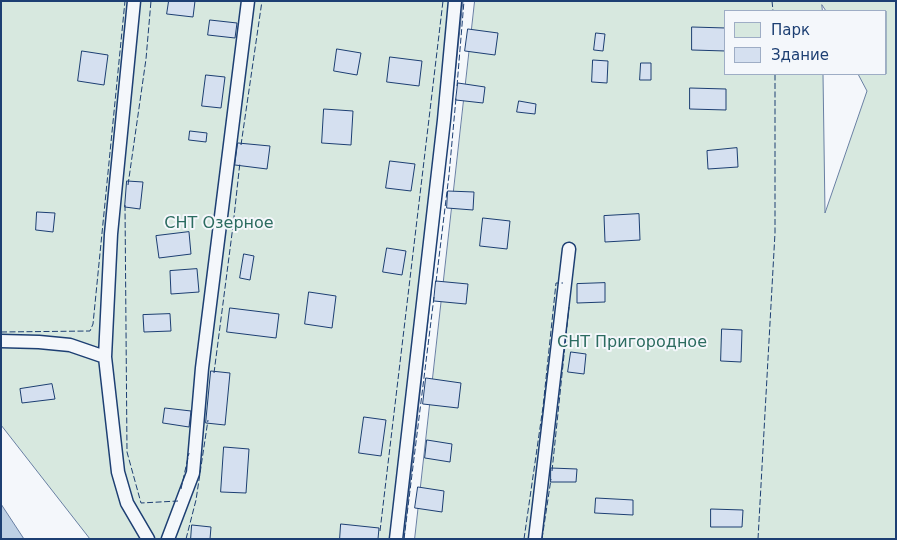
<!DOCTYPE html>
<meta charset="utf-8">
<style>
body{margin:0}
#map{position:relative;width:897px;height:540px;overflow:hidden;background:#f4f7fb;font-family:"DejaVu Sans",sans-serif}
canvas{display:block}
.frame{position:absolute;inset:0;border:2px solid #1d3f73;pointer-events:none}
.legend{position:absolute;left:724px;top:10px;width:162px;height:65px;box-sizing:border-box;background:#f4f7fb;border:1px solid #9eadc5;margin:0;padding:6px 9px;list-style:none;font-size:15px;color:#1d3f73}
.legend li{display:flex;align-items:center;gap:10px;height:25px}
.legend b{width:25px;border:1px solid #9eadc5}
</style>
<div id="map">
<canvas width="897" height="540"></canvas>
<div class="frame"></div>
<ul class="legend">
<li><b style="height:14px;background:#d7e8df"></b>Парк</li>
<li><b style="height:14px;background:#d5e0f0"></b>Здание</li>
</ul>
</div>
<script>
const ctx = document.querySelector('canvas').getContext('2d');
ctx.lineJoin = 'round';
function paint(path, color) {
  ctx.fillStyle = color;
  ctx.fill(path, 'evenodd');
}
function stroke(path, color, width, dash) {
  ctx.strokeStyle = color;
  ctx.lineWidth = width;
  ctx.lineCap = dash ? 'butt' : 'round';
  ctx.setLineDash(dash || []);
  ctx.stroke(path);
}
function label(font, color, halo, rows, align = 'center') {
  ctx.font = font + ' "DejaVu Sans",sans-serif';
  ctx.lineWidth = 4;
  ctx.setLineDash([]);
  ctx.textBaseline = 'middle';
  ctx.strokeStyle = halo;
  ctx.fillStyle = color;
  for (const [text, x, y, turn = 0] of rows) {
    ctx.save();
    ctx.translate(x, y);
    ctx.rotate((+turn || 0) * Math.PI / 180);
    ctx.textAlign = isNaN(turn) ? turn : align;
    if (halo) ctx.strokeText(text, 0, 0);
    ctx.fillText(text, 0, 0);
    ctx.restore();
  }
}
const green = new Path2D(`
 M1 1H463L404 539H90L1 425Z
 M475 1H896V539H415ZM822 5 826 11H886V74H858L867 91 825 213 823 74H726V11H822Z`);
paint(green, '#d7e8df');
stroke(green, '#687fa3', 1);
const water = new Path2D(`
 M1 504 24 539H1Z`);
paint(water, '#bed0e5');
stroke(water, '#687fa3', 1);
const building = new Path2D(`
 M169 1H195L193 17 167 14Z
 M210 20 237 23 235 38 208 35Z
 M692 27 726 28V51L692 50Z
 M468 29 498 33 495 55 465 51Z
 M596 33 605 34 603 51 594 50Z
 M337 49 361 53 357 75 334 71Z
 M82 51 108 55 104 85 78 81Z
 M390 57 422 61 419 86 387 82Z
 M593 60 608 61 607 83 592 82Z
 M641 63H651V80H640Z
 M206 75 225 77 221 108 202 106Z
 M458 83 485 87 483 103 456 100Z
 M690 88 726 89V110L690 109Z
 M519 101 536 104 535 114 517 112Z
 M324 109 353 111 351 145 322 143Z
 M190 131 207 133 206 142 189 140Z
 M238 143 270 146 267 169 235 165Z
 M737 148 738 167 708 169 707 151Z
 M390 161 415 164 411 191 386 188Z
 M127 181 143 182 140 209 125 207Z
 M448 191 474 192 473 210 447 208Z
 M37 212 55 213 53 232 36 230Z
 M639 214 640 240 605 242 604 216Z
 M483 218 510 221 507 249 480 246Z
 M189 232 191 254 159 258 156 236Z
 M387 248 406 251 402 275 383 272Z
 M244 254 254 256 250 280 240 278Z
 M197 269 199 292 171 294 170 271Z
 M436 281 468 284 466 304 434 301Z
 M605 283V302L577 303V284Z
 M309 292 336 296 332 328 305 324Z
 M230 308 279 314 276 338 227 332Z
 M170 314 171 331 144 332 143 315Z
 M722 329 742 330 741 362 721 361Z
 M571 352 586 354 584 374 568 372Z
 M211 371 230 373 225 425 206 423Z
 M426 378 461 383 458 408 423 404Z
 M52 384 55 399 22 403 20 389Z
 M165 408 191 411 189 427 163 423Z
 M364 417 386 420 381 456 359 453Z
 M427 440 452 444 450 462 425 458Z
 M224 447 249 449 246 493 221 492Z
 M551 468 577 469 576 482H551Z
 M418 487 444 491 442 512 415 508Z
 M596 498 633 500V515L595 513Z
 M711 509 743 510 742 527H711Z
 M341 524 379 528 378 539H340Z
 M192 525 211 527 210 539H191Z`);
paint(building, '#d5e0f0');
stroke(building, '#1d3f73', 1);
const lane = new Path2D(`
 M1 341 39 342 70 345 105 357 118 472 127 503 148 539
 M105 357 111 234 134 1
 M168 539 193 473 202 368 248 1
 M396 539 444 120 455 1
 M535 539 569 249`);
stroke(lane, '#1d3f73', 15);
stroke(lane, '#f4f7fb', 12);
stroke(new Path2D(`
 M772 1 773 11
 M457 86 464 1
 M241 145 262 1
 M128 185 146 59 151 1
 M125 205 127 452 141 503 178 501
 M436 282 449 175 456 98
 M1 332 90 331 93 324 125 1
 M214 373 233 226 240 162
 M552 471 569 307
 M181 489 189 453
 M380 531 443 1
 M186 539 196 500 208 420
 M404 539 434 297
 M524 539 543 407 556 283H563
 M542 539 551 479
 M758 539 775 233V74`), '#1d3f73', 1, [6, 2.5]);
label('16px', '#2c6c60', '#f4f7fb', [
 ["СНТ Озерное",219,224],
 ["СНТ Пригородное",632,343]
]);
</script>
